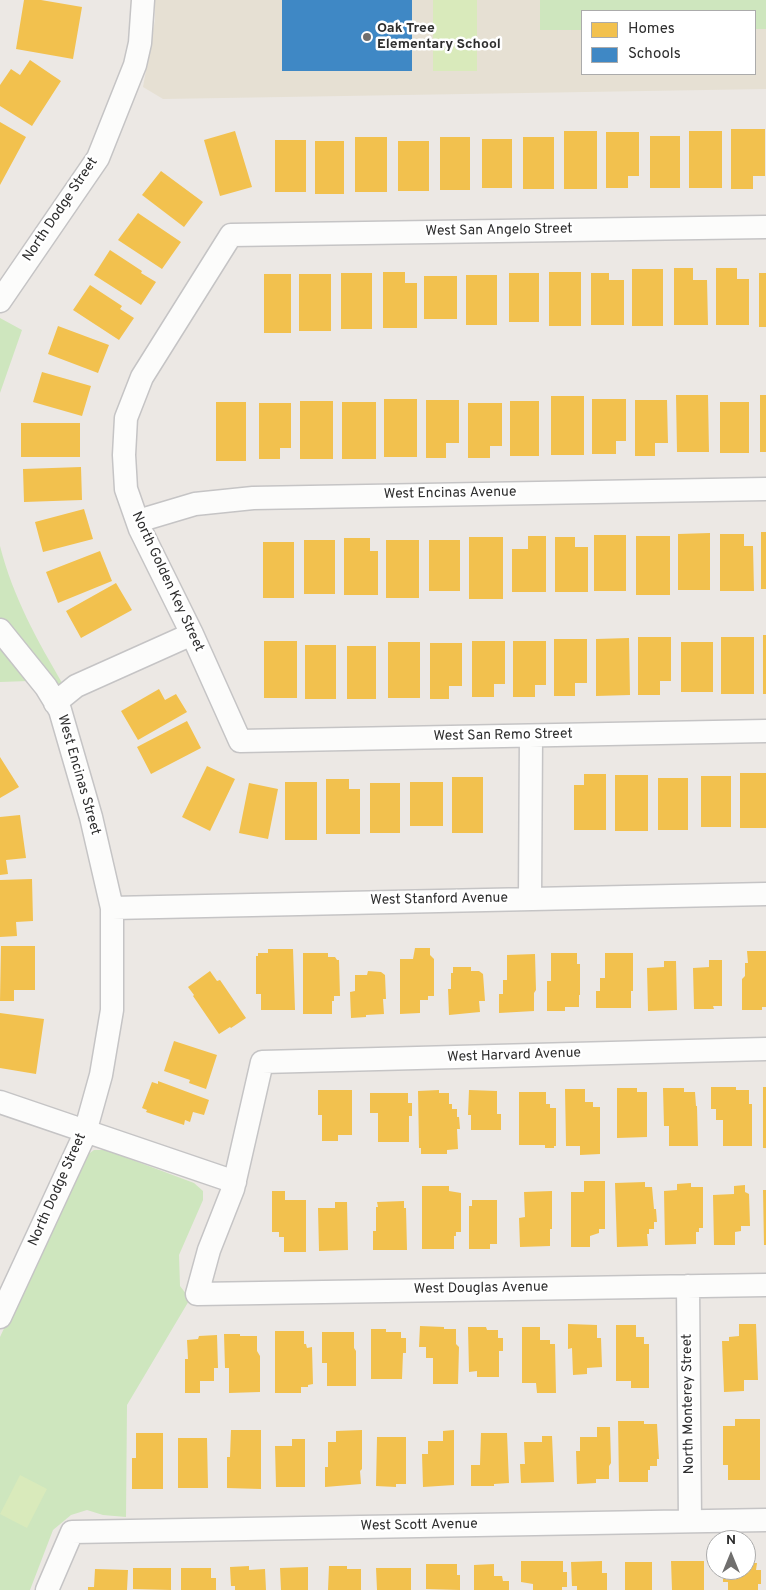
<!DOCTYPE html>
<style>
body{margin:0}
#map{position:relative;width:766px;height:1590px;overflow:hidden;background:#ece8e4;font-family:Overpass,sans-serif}
canvas{display:block}
.legend{position:absolute;left:581px;top:10px;width:175px;height:65px;box-sizing:border-box;background:#fff;border:1px solid #ababab;margin:0;padding:6px 9px;list-style:none;font-size:15px;color:#2e2e2e}
.legend li{display:flex;align-items:center;gap:10px;height:25px}
.legend b{width:25px;border:1px solid #ababab}
.north{position:absolute;left:706px;top:1530px;width:50px;height:50px;box-sizing:border-box;background:#fff;border:1px solid #ababab;border-radius:50%;rotate:0deg;font-size:14px;font-weight:700;line-height:20px;text-align:center;color:#2e2e2e}
.north::after{content:'';display:block;margin:auto;width:18px;height:22px;background:#706f6e;clip-path:polygon(50% 0,100% 100%,50% 72%,0 100%)}
</style>
<div id="map">
<canvas width="766" height="1590"></canvas>
<ul class="legend">
<li><b style="height:14px;background:#f2c14e"></b>Homes</li>
<li><b style="height:14px;background:#3f88c5"></b>Schools</li>
</ul>
<div class="north">N</div>
</div>
<script>
const ctx = document.querySelector('canvas').getContext('2d');
ctx.lineJoin = 'round';
function paint(path, color) {
  ctx.fillStyle = color;
  ctx.fill(path, 'evenodd');
}
function stroke(path, color, width, dash) {
  ctx.strokeStyle = color;
  ctx.lineWidth = width;
  ctx.lineCap = dash ? 'butt' : 'round';
  ctx.setLineDash(dash || []);
  ctx.stroke(path);
}
function label(font, color, halo, rows, align = 'center') {
  ctx.font = font + ' Overpass,sans-serif';
  ctx.lineWidth = 5;
  ctx.setLineDash([]);
  ctx.textBaseline = 'middle';
  ctx.strokeStyle = halo;
  ctx.fillStyle = color;
  for (const [text, x, y, turn = 0] of rows) {
    ctx.save();
    ctx.translate(x, y);
    ctx.rotate((+turn || 0) * Math.PI / 180);
    ctx.textAlign = isNaN(turn) ? turn : align;
    if (halo) ctx.strokeText(text, 0, 0);
    ctx.fillText(text, 0, 0);
    ctx.restore();
  }
}
paint(new Path2D(`
 M155 0H766V89L163 99 143 87 155 20ZM582 11H755V74H582Z`), '#e6e0d3');
paint(new Path2D(`
 M540 0H766V29H755V11H582V30H540Z
 M0 318 22 330 0 393Z
 M0 546C13 597 37 640 64 686L42 703 29 681 0 682Z
 M94 1150H106L194 1183 203 1191V1200L179 1255 180 1286 190 1299 127 1405 126 1517 103 1515 87 1510 71 1515 53 1530 30 1590H0V1337L83 1158Z`), '#cee6be');
paint(new Path2D(`
 M433 0H477V71H433Z
 M20 1475 47 1489 27 1528 0 1514Z`), '#d9eabb');
paint(new Path2D(`
 M24 0H41L82 7 73 59 16 49Z
 M30 60 61 81 32 126 0 106V85L11 69 20 75Z
 M0 122 26 137 0 185Z
 M731 129H765V176H753V189H731Z
 M235 131 252 187 220 196 204 140Z
 M564 131H597V189H564Z
 M689 131H722V188H689Z
 M606 132H639V176H628V188H606Z
 M650 136H680V188H650Z
 M355 137H387V192H355Z
 M440 137H470V190H440Z
 M523 137H554V189H523Z
 M482 139H512V188H482Z
 M275 140H306V192H275Z
 M315 141H344V194H315Z
 M398 141H429V191H398Z
 M161 171 203 202 184 227 142 195Z
 M138 213 181 242 162 269 118 240Z
 M110 250 142 271 141 273 156 282 141 305 94 275Z
 M674 268H693V280H707L708 325H674Z
 M716 268H737V279H749V325H716Z
 M632 269H663V326H632Z
 M383 272H405V283H417V328H383Z
 M549 272H581V326H549Z
 M341 273H372V329H341Z
 M509 273H539V322H509Z
 M591 273H609V280H624V325H591Z
 M759 273H766V327H759Z
 M264 274H291V333H264Z
 M299 274H331V331H299Z
 M466 275H497V325H466Z
 M424 276H457V319H424Z
 M90 285 122 306 120 309 134 318 119 340 73 310Z
 M58 326 109 345 98 373 48 354Z
 M42 372 91 386 82 416 33 402Z
 M676 395H708L709 452H677Z
 M760 395H766V452H760Z
 M551 396H584V455H551Z
 M384 399H417V457H384Z
 M592 399H626V441H616V454H592Z
 M426 400H459V443H446V458H426Z
 M635 400H667L668 443H655V456H635Z
 M300 401H333V459H300Z
 M510 401H539V456H510Z
 M216 402H246V461H216Z
 M342 402H376V459H342Z
 M720 402H749V453H720Z
 M259 403H291V448H280V459H259Z
 M468 403H502V446H490V458H468Z
 M21 423H80V457H21Z
 M81 467 82 500 24 502 23 469Z
 M84 509 93 539 43 552 35 522Z
 M761 532H766V589H761Z
 M710 533V590H678V534Z
 M720 534H744V546H753L754 591H720Z
 M594 535H626V591H594Z
 M528 536H546V592H512V549H528Z
 M636 536H670V595H636Z
 M469 537H503V599H469Z
 M555 537H575V547H588V592H555Z
 M344 538H370V551H378V595H344Z
 M304 540H335V594H304Z
 M386 540H419V598H386Z
 M429 540H460V591H429Z
 M263 542H294V598H263Z
 M100 551 112 581 58 603 46 572Z
 M116 583 132 610 81 638 66 611Z
 M763 635H766V694H763Z
 M638 637H671V681H660V695H638Z
 M721 637H754V694H721Z
 M629 638 630 695 596 696V639Z
 M554 639H587V683H575V696H554Z
 M264 641H297V698H264Z
 M472 641H505V684H494V697H472Z
 M513 641H546V685H535V697H513Z
 M388 642H420V698H388Z
 M681 642H713V692H681Z
 M430 643H462V686H449V699H430Z
 M305 645H336V699H305Z
 M347 646H376V699H347Z
 M159 689 165 700 176 694 187 712 138 740 121 711Z
 M187 721 201 748 151 774 137 747Z
 M0 757 19 787 0 798Z
 M207 766 235 779 210 831 182 817Z
 M740 773H766V828H740Z
 M584 774H606V830H574V785H584Z
 M615 775H648V831H615Z
 M701 776H731V827H701Z
 M452 777H483V833H452Z
 M658 778H688V830H658Z
 M326 779H349V789H360V834H326Z
 M285 782H317V840H285Z
 M410 782H443V826H410Z
 M249 783 278 789 268 839 239 833Z
 M370 783H400V833H370Z
 M20 815 26 858 6 860 8 874 0 875V817Z
 M32 879 33 921 16 922 17 936 0 937V880Z
 M1 946H35V990H14V1001H0Z
 M415 948H430V955L434 959V996H428V1000H420V1013L400 1014V959H413Z
 M268 949H293L295 1010H261V994H256V956H258V953H268Z
 M747 951H766V1007H762V1010H742V979L745 976V963H748Z
 M303 953H328V957H335L337 960H339L340 996H334V1001H332V1014H303Z
 M551 953H577V964H580V995H579V1007H565V1011H547V981H551Z
 M605 953H633V991H631V1008H596V991H600V978H605Z
 M535 954 536 990 534 993V1011L499 1013V994H503V980H507V955Z
 M709 960H722V1006H713L714 1009H694L693 968 709 967Z
 M664 961H676L677 1010 648 1011 647 968 664 967Z
 M453 967H471V971H479L483 974 485 1001H479L480 1012 449 1015 448 989H451V973H453Z
 M210 971 217 981 220 980 246 1018 231 1028 230 1027 219 1034 193 996 194 995 188 987Z
 M368 971 381 972 385 975 386 999H383L384 1014 366 1015V1017L351 1018 350 992 355 991V975H367Z
 M0 1013 44 1019 36 1074 0 1068Z
 M174 1041 217 1055 206 1089 189 1083 190 1080 164 1071Z
 M158 1081 209 1100 204 1115 193 1112 190 1122 185 1120 184 1125 146 1112 147 1110 142 1108 152 1082 158 1084Z
 M711 1087H736V1090H749V1104H752V1146H723V1120H716V1109H711Z
 M763 1087H766V1148H763Z
 M617 1088H637V1092H647V1137L617 1138Z
 M663 1088H684V1092H695L696 1106H697L698 1146H669V1126H664Z
 M565 1089H585V1102H593V1107H600V1154L580 1155V1146H566Z
 M318 1090H352V1135H338V1141H322V1115H318Z
 M439 1090V1093H449V1104H452V1109H457V1117H459L460 1129H457L458 1149 447 1150V1154H421V1148H419L418 1091Z
 M469 1090 497 1091V1114H501V1130H471V1115H468Z
 M519 1092H546V1104H550V1108H556V1146H554V1148H545V1145H519Z
 M370 1093H408V1103H412V1116H409V1142H378V1113H370Z
 M584 1181H605V1229H599V1233L590 1236V1247H571V1192H584Z
 M645 1182V1187H652L654 1209H656L657 1222H654V1229H649V1234H647L648 1246 617 1247 615 1183Z
 M691 1183V1187H703V1228H699V1232H696V1244L665 1245 664 1191 677 1190V1184Z
 M745 1185V1192L749 1194 750 1226H741V1231L735 1232V1245H714L713 1195 734 1194V1186Z
 M422 1186H449V1191L461 1193V1232H456V1236H454V1249H422Z
 M763 1190H766V1245H764Z
 M272 1191H285V1200H306V1252H284V1237H279V1232H272Z
 M552 1191V1229H550V1246L520 1247 519 1218 525 1217 524 1192Z
 M472 1200H497V1244H490V1249H469V1206H472Z
 M404 1201V1208H406L407 1250H373V1231H376V1207H378L377 1202Z
 M335 1202H347L348 1250 319 1251 318 1208H335Z
 M568 1324 597 1325V1338H601L602 1367 587 1368V1374L573 1375 572 1348 568 1349Z
 M739 1324H756L758 1380H744V1391L724 1392 722 1341H729V1337L739 1336Z
 M616 1325H636V1337H644V1344H649V1388H631V1381H616Z
 M420 1326 444 1327V1329H456V1344L459 1347 458 1384H433V1358H426V1347H419Z
 M468 1327H486L487 1330H498V1338H503V1351H499V1377H477V1371L469 1372Z
 M522 1327H540V1340H550V1344H555L556 1393H537L536 1383H522Z
 M371 1329H386V1332H401V1338H406V1353H403L402 1379H371Z
 M275 1331H304V1344H306L307 1348 312 1347 313 1384 308 1385V1387H301V1393H275Z
 M322 1332H354V1348L356 1351V1386H327V1363H322Z
 M224 1334H240V1336H257V1351L260 1356V1392L229 1393V1368H225Z
 M217 1335 218 1368H214V1381H200V1393H185V1359H188L187 1340 198 1339 199 1336Z
 M735 1419H760V1480H728V1465H723V1426H735Z
 M618 1421H644V1424H657L659 1459H657V1466H650V1470H648V1482H619Z
 M597 1427H610L611 1463 609 1466V1479H596V1483L577 1484 576 1451H580V1437H597Z
 M231 1430H261V1489L227 1488V1457H230Z
 M362 1430V1469L360 1471 361 1484 325 1487V1467H328V1442H336V1431Z
 M454 1430V1485L423 1487 422 1454H428V1441H443V1431Z
 M136 1433H163V1489H132V1458H136Z
 M481 1433H507L509 1483 494 1484V1486H471V1465H480Z
 M542 1436H552L554 1482 521 1483 520 1464H525L524 1442H542Z
 M377 1437H406V1484H396V1487L376 1486Z
 M178 1438H207L208 1488H178Z
 M292 1439H305V1487H276L275 1446H292Z
 M521 1561H563V1572H567V1587H562V1590H533V1584L521 1582Z
 M602 1561V1573H607V1590H577V1586H572L571 1562Z
 M671 1561H704V1590H672Z
 M625 1562H652V1590H625Z
 M746 1563H757L756 1570H761V1584H758V1590H728V1582H723V1570H746Z
 M426 1564H457V1575H460V1590L426 1589Z
 M494 1564V1576H502L503 1581H509V1590H474V1565Z
 M249 1566V1570L265 1569 266 1590H235V1586H231L230 1567Z
 M329 1566H347V1569H361V1590H328Z
 M308 1567V1590H281L280 1568Z
 M133 1568H171V1590L133 1589Z
 M181 1568H211V1578H216V1590H181Z
 M376 1568H411V1590H377Z
 M95 1569 128 1570 127 1590H88V1587H94Z`), '#f2c14e');
paint(new Path2D(`
 M282 0H412V71H282Z`), '#3f88c5');
const minor = new Path2D(`
 M766 227 231 235 142 377 126 418 124 455 126 489 140 529 192 634 240 741 766 731
 M0 301 98 158 135 65 140 43 143 0
 M138 521 195 504 253 498 766 489
 M0 630 46 687 60 710 91 817 112 908V1010L101 1075 84 1136 0 1317
 M55 703 76 686 192 634
 M530 898 531 736
 M112 908 766 894
 M766 1049 262 1062 233 1189 209 1250 197 1294 766 1285
 M0 1102 235 1182
 M688 1286 690 1521
 M47 1590 72 1532 766 1520`);
stroke(minor, '#c5c4c5', 25);
stroke(minor, '#fcfcfb', 22);
for (const [x, y, r, color] of [
 [367,37,5,"#706f6e"]
]) {
  const dot = new Path2D();
  dot.arc(x, y, r, 0, 2 * Math.PI);
  ctx.fillStyle = color;
  ctx.fill(dot);
  stroke(dot, '#fff', 2);
}
label('bold 14px', '#2e2e2e', '#fff', [
 ["Oak Tree",377,29],
 ["Elementary School",377,45]
], 'left');
label('14px', '#2e2e2e', '#fff', [
 ["North Dodge Street",61,210,-56],
 ["West San Angelo Street",499,231,-1],
 ["West Encinas Avenue",450,494,-1],
 ["North Golden Key Street",167,582,65],
 ["West San Remo Street",503,736,-1],
 ["West Encinas Street",78,775,74],
 ["West Stanford Avenue",439,900,-1],
 ["West Harvard Avenue",514,1056,-2],
 ["North Dodge Street",58,1190,-66],
 ["West Douglas Avenue",481,1289,-1],
 ["North Monterey Street",689,1404,-91],
 ["West Scott Avenue",419,1526,-1]
]);
</script>
